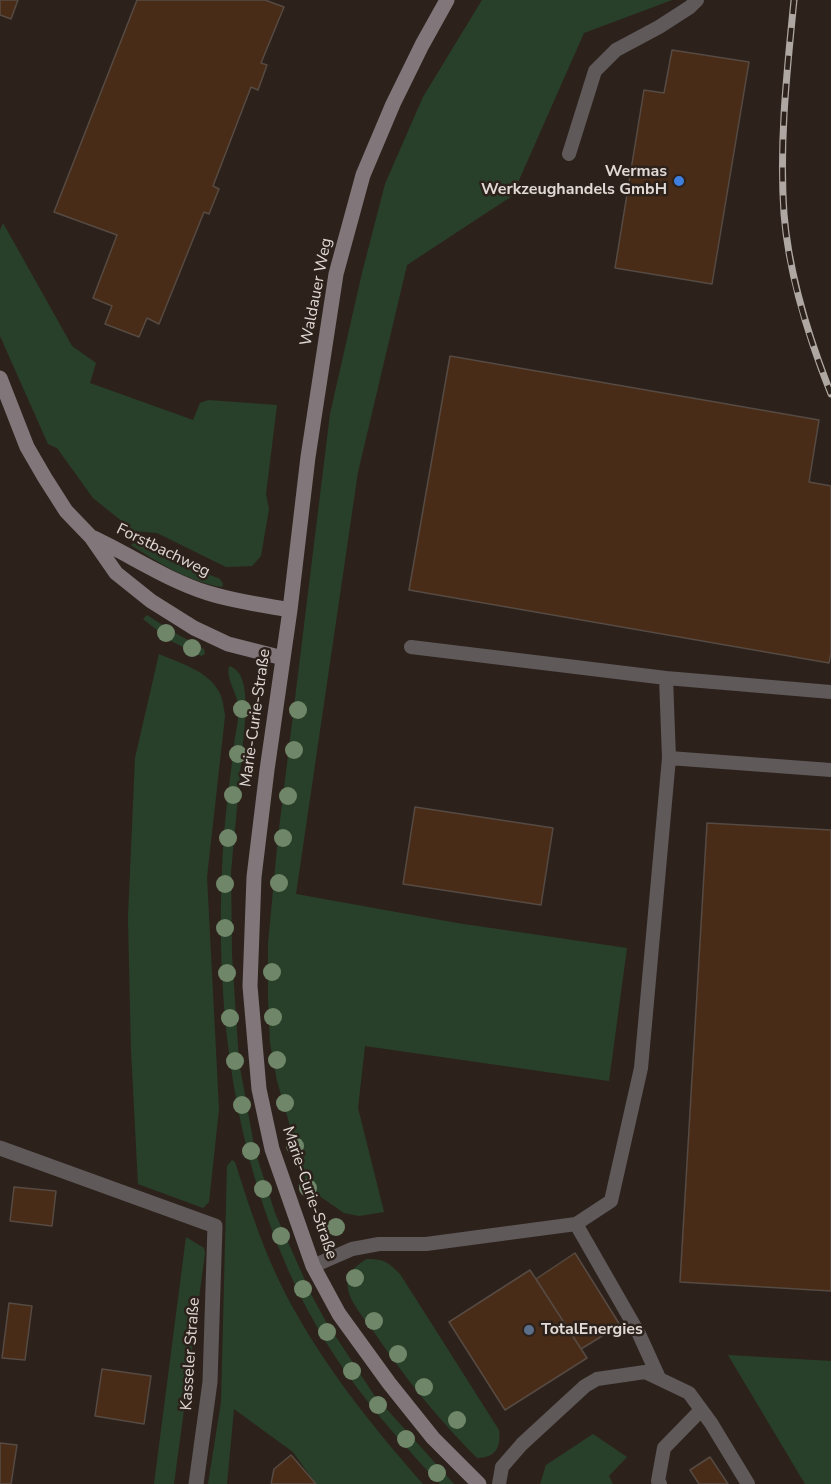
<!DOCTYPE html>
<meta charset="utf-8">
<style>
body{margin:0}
canvas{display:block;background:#2c221b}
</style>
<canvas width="831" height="1484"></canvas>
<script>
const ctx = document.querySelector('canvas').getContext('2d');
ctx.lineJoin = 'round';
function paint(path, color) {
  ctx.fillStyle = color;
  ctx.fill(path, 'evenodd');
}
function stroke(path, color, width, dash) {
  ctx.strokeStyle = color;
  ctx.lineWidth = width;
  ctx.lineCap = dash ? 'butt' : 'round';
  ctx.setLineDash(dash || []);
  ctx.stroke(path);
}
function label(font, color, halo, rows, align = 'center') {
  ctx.font = font + ' "Nunito Sans",sans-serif';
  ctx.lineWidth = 5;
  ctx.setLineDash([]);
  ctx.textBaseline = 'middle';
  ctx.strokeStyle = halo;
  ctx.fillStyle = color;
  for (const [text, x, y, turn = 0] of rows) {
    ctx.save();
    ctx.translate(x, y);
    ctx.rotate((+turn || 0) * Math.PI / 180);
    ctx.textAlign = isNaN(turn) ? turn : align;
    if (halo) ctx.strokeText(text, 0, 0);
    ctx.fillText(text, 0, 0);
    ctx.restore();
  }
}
paint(new Path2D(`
 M482 0H672L584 33 512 196 407 265 358 472 296 894 457 923 627 948 609 1081 365 1046 358 1108 384 1212 359 1216 344 1213 308 1188 277 1081 270 1043 268 999V944L278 837 330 414 362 273 385 184 423 97Z
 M3 223 72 346 96 363 90 383 193 420 200 403 208 400 277 405 266 494 269 509 261 556 252 566 226 567 157 533 134 531 93 498 57 448 48 444 0 336V230Z
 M133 543 158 549 183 564 220 579 223 584 222 587C189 582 159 563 131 545Z
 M147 615 175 633 204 649 205 654 201 656 171 641 143 619Z
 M159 654C180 663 212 672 221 696 223 702 224 709 225 716L207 877 219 1109 209 1202 203 1208 138 1184 131 1050 128 918 135 758Z
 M229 666C246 671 245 695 246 710L231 872 232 955 239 1062 255 1151 275 1213 312 1296 325 1320 374 1395 454 1484H440C394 1435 348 1383 315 1323 239 1187 215 1027 222 872 223 830 229 788 234 746 235 733 240 718 238 705 237 692 226 680 229 666Z
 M232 1160 235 1162C249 1207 264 1252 286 1295 323 1365 371 1425 423 1484H316L293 1452 234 1409 227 1484H208L221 1402 227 1166Z
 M186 1237 204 1248 205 1253 174 1484H154Z
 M367 1259C384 1259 388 1262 400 1274L499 1430C501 1447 496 1458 477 1458 438 1419 405 1378 374 1332 366 1321 353 1306 349 1293 344 1277 354 1266 367 1259Z
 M728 1355 831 1361V1484H805Z
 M593 1434 627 1457 609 1476 613 1484H540L546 1465Z`), '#28402a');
const building = new Path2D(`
 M0 0H18L11 19 0 15Z
 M137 0H265L284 7 261 63 267 65 258 90 251 87 213 186 219 189 209 214 204 212 159 324 147 318 139 337 105 324 112 306 93 298 117 235 54 212Z
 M672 50 749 62 712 284 615 268 644 90 664 93Z
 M450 356 819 420 809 482 831 486V653L829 663 409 590Z
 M415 807 553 828 541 905 403 884Z
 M707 823 831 830V1291L680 1282Z
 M14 1187 56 1191 52 1226 10 1221Z
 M575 1253 620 1325 581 1349 536 1279Z
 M530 1270 587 1358 505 1410 449 1322Z
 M9 1303 32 1306 25 1360 2 1358Z
 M102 1369 151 1376 144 1424 95 1416Z
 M0 1443 17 1445 11 1484H0Z
 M291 1455 316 1484H271L274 1469Z
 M710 1457 728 1484H699L690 1470Z`);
paint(building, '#482c18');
stroke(building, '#564a42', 1.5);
stroke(new Path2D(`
 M569 154 595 71 616 50 659 27 690 7 697 0
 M411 647 666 678 669 758
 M666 678 831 692
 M576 1224 639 1334 659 1378
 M313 1266 352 1249 379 1244H426L576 1224 611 1201 641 1068 669 758 831 770
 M499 1484 502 1467 522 1444 585 1386 597 1379 645 1372 689 1393 711 1423 748 1484
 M660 1484 658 1481 664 1448 701 1410`), '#5f595a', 14);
stroke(new Path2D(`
 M0 1148 215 1226 210 1382 196 1484`), '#5f595a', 15);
stroke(new Path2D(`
 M447 0 422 45 393 104 363 175 336 274 308 457 290 610 267 770 254 877 250 986 259 1089 272 1149 313 1266 339 1314 389 1383 433 1438 479 1484
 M0 378 27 447 45 478 66 511 91 537 116 573 151 601 194 628 228 644 283 658
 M94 538C132 556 167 580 208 593 234 601 262 605 290 610`), '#817679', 15);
const rail = new Path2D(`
 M794 0C787 71 779 142 784 214 789 276 808 336 831 394`);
stroke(rail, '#afa7a2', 7);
stroke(rail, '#2c221b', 4.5, [14]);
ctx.fillStyle = '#6f8669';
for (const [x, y] of [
 [166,633],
 [192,648],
 [242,709],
 [298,710],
 [294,750],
 [238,754],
 [233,795],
 [288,796],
 [228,838],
 [283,838],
 [279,883],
 [225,884],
 [225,928],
 [272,972],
 [227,973],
 [273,1017],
 [230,1018],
 [277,1060],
 [235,1061],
 [285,1103],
 [242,1105],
 [295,1146],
 [251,1151],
 [308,1188],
 [263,1189],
 [336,1227],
 [281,1236],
 [355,1278],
 [303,1289],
 [374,1321],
 [327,1332],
 [398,1354],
 [352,1371],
 [424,1387],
 [378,1405],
 [457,1420],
 [406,1439],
 [437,1473]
]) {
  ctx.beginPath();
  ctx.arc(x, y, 9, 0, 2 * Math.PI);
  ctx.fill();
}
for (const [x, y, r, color] of [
 [679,181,6,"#3f7fe0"],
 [529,1330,6,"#5c6f8a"]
]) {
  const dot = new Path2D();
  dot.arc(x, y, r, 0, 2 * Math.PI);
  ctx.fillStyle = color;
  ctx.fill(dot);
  stroke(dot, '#2c221b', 2);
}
label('bold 16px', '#e1d9d5', '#2c221b', [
 ["Wermas",667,172],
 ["Werkzeughandels GmbH",667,190],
 ["TotalEnergies",541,1330,"left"]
], 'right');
label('16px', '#e1d9d5', '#2c221b', [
 ["Waldauer Weg",317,292,-79],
 ["Forstbachweg",163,551,26],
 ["Marie-Curie-Straße",256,718,-82],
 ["Marie-Curie-Straße",309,1193,71],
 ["Kasseler Straße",191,1354,-86]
]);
</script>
